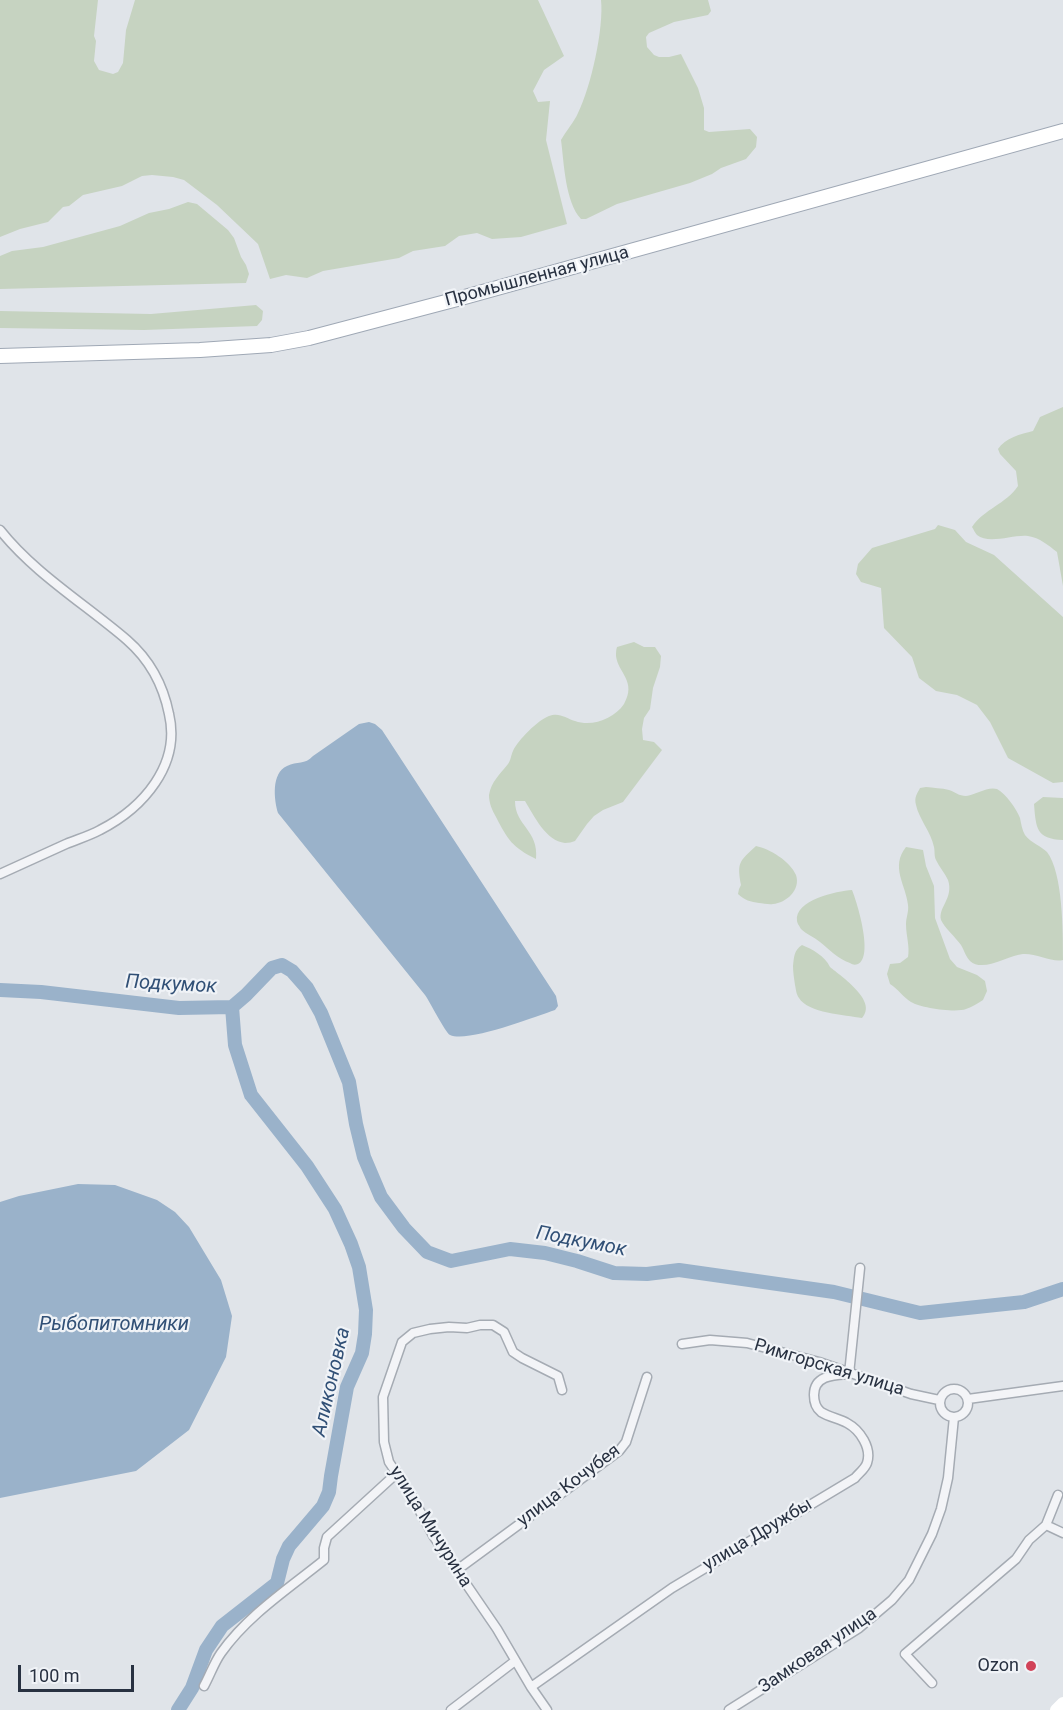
<!DOCTYPE html>
<meta charset="utf-8">
<style>
body{margin:0}
#map{position:relative;width:1063px;height:1710px;overflow:hidden;background:#e0e4e9;font-family:Roboto,sans-serif}
canvas{display:block}
.scale{position:absolute;left:18px;top:1665px;width:116px;height:27px;box-sizing:border-box;border:3px solid #283141;border-top:0;padding-left:8px;font-size:18px;line-height:21px;white-space:nowrap;color:#283141;-webkit-text-stroke:4px #f0f3f7;paint-order:stroke}
</style>
<div id="map">
<canvas width="1063" height="1710"></canvas>
<div class="scale">100 m</div>
</div>
<script>
const ctx = document.querySelector('canvas').getContext('2d');
ctx.lineJoin = 'round';
function paint(path, color) {
  ctx.fillStyle = color;
  ctx.fill(path, 'evenodd');
}
function stroke(path, color, width, dash) {
  ctx.strokeStyle = color;
  ctx.lineWidth = width;
  ctx.lineCap = dash ? 'butt' : 'round';
  ctx.setLineDash(dash || []);
  ctx.stroke(path);
}
function label(font, color, halo, rows, align = 'center') {
  ctx.font = font + ' Roboto,sans-serif';
  ctx.lineWidth = 4.5;
  ctx.setLineDash([]);
  ctx.textBaseline = 'middle';
  ctx.strokeStyle = halo;
  ctx.fillStyle = color;
  for (const [text, x, y, turn = 0] of rows) {
    ctx.save();
    ctx.translate(x, y);
    ctx.rotate((+turn || 0) * Math.PI / 180);
    ctx.textAlign = isNaN(turn) ? turn : align;
    if (halo) ctx.strokeText(text, 0, 0);
    ctx.fillText(text, 0, 0);
    ctx.restore();
  }
}
paint(new Path2D(`
 M0 0H98L94 36 96 41 94 61 99 70 113 74 118 72 123 63 126 30 135 0H538L564 56 544 70 533 91 538 102 550 101 546 140 567 224 521 237 492 239 477 233 459 236 445 246 413 251 399 258 323 271 307 278 286 275 270 279 258 244 217 205 184 180 173 177 152 175 142 176 122 186 83 195 69 206 63 207 48 222 20 229 0 237Z
 M601 0H708L711 11 708 15 674 22 649 33 646 37 647 47 654 55 659 57H669L681 54 698 88 704 108V130L709 132 750 129 757 137 756 147 746 159 721 168 712 174 690 183 617 204 586 219H581C565 202 564 162 561 140 566 131 574 122 578 113 591 87 604 28 601 0Z
 M188 202 197 204 228 230 234 238 241 257 246 265 249 274 246 283 0 289V256L12 251 43 247 120 226 149 213 169 209Z
 M256 305 263 311 262 320 257 326 144 330 0 328V311L151 314Z
 M1063 407V586L1057 552C1048 545 1040 538 1028 536 1014 534 989 545 977 535 975 533 974 530 972 527 984 509 1006 504 1018 486L1016 471 1000 454 998 449C1005 438 1021 434 1033 431L1040 417Z
 M938 525 955 530 966 542 994 555 1063 617V782L1053 783 1008 758 990 722 977 705 957 695 936 691 919 678 912 657 884 628 881 588 861 582 856 574 858 564 872 548 935 529Z
 M634 642 644 647H655L661 656 660 667 653 688 650 709 644 718 642 729 643 740 654 742 662 750 623 802 603 810 594 816 587 824 575 841C572 842 569 843 565 843 546 841 534 816 525 801H515C515 826 539 830 536 859 512 847 508 840 496 817 492 810 489 803 489 795 491 782 500 774 508 764 511 760 511 755 513 751 518 740 538 720 549 716 559 712 566 718 575 721 592 727 614 719 624 704 637 681 618 673 616 656 616 653 616 650 617 647Z
 M926 787C933 788 942 788 949 790 955 792 959 796 966 796 975 795 988 786 997 789 1006 794 1016 808 1020 818 1021 823 1022 830 1025 835 1031 843 1041 846 1047 852 1063 873 1063 931 1063 960 1053 963 1036 953 1023 954 1009 955 983 973 970 961 966 957 964 950 961 945 956 938 944 927 941 920 938 907 954 898 948 880 945 873 939 867 936 860 934 856 935 852 934 847 931 832 919 819 916 805 914 797 917 794 920 788Z
 M1043 797 1063 798V840C1036 839 1036 828 1034 804Z
 M756 846C770 849 790 861 796 875 801 890 786 903 773 904 769 905 763 903 759 903 751 902 744 900 738 894L739 889 741 885C737 862 739 862 756 846Z
 M906 847 923 850 926 866 934 886 935 918 950 959 957 967 977 975 985 981 987 991 983 1000C978 1003 972 1007 966 1009 956 1013 921 1008 911 1002 903 997 898 989 890 984L887 974 890 964 900 963 908 957C910 946 906 936 906 924 906 918 909 911 908 905 906 885 890 867 906 847Z
 M852 890C857 902 874 957 858 964 855 965 853 965 850 963 838 959 829 949 820 942 814 937 806 934 801 929 800 927 797 923 797 921 794 900 837 891 852 890Z
 M802 945C812 949 825 956 830 967 842 977 878 1001 862 1018 845 1015 808 1013 799 998 796 994 796 989 795 985 794 978 793 972 793 966 794 957 794 950 802 945Z`), '#c6d3c1');
paint(new Path2D(`
 M369 722 375 724 382 730 556 996 558 1006 555 1010C534 1017 468 1043 450 1035 445 1032 430 1002 425 995L278 813C274 800 271 773 287 766 297 761 305 765 313 756L359 724Z
 M78 1184 115 1185 157 1200 175 1212 189 1227 221 1280 232 1316 226 1357 189 1430 136 1471 0 1498V1202L19 1196Z`), '#9ab2ca');
stroke(new Path2D(`
 M0 990 41 992 179 1008 232 1007 246 995 272 968 282 965 292 971 307 988 321 1013 349 1082 356 1124 364 1157 381 1197 404 1228 427 1252 451 1261 510 1249 545 1253 577 1261 614 1273 647 1274 679 1270 834 1292 920 1313 1024 1302 1063 1289
 M178 1710 192 1688 206 1650 222 1626 277 1583 283 1559 289 1546 323 1506 329 1492 331 1476 347 1387 362 1353 365 1334 366 1310 359 1267 351 1244 335 1209 307 1166 251 1095 235 1045 232 1007`), '#9ab2ca', 14);
const minor = new Path2D(`
 M0 530C34 573 85 604 127 640 150 660 163 684 169 714 181 765 143 808 100 830 89 836 78 839 66 844 44 854 22 864 0 874
 M682 1344 710 1340 747 1343 819 1362 911 1394 939 1400
 M849 1374 860 1268
 M940 1403a14 14 0 1 1 28 0a14 14 0 1 1-28 0Z
 M968 1399 1063 1386
 M1046 1525 1063 1533
 M457 1570 619 1451 626 1442 647 1377
 M932 1683 905 1654 1016 1559 1029 1540 1046 1525 1058 1495
 M204 1686C210 1675 214 1663 221 1653 248 1615 288 1589 324 1560V1548L327 1537 397 1473
 M531 1687 672 1588 855 1478C859 1473 865 1469 867 1463 872 1448 860 1430 847 1423 840 1419 829 1417 821 1412 816 1408 814 1402 814 1395 814 1375 834 1375 849 1374
 M451 1710 515 1661
 M547 1710 531 1687 497 1629 434 1537 411 1495 389 1462 384 1442 383 1397 402 1342 413 1333 430 1329 449 1327 467 1328 480 1325H493L504 1332 513 1352 522 1358 558 1376 562 1390
 M729 1710 859 1628 892 1600 909 1580 932 1534 941 1509 948 1478 954 1417`);
const primary = new Path2D(`
 M0 356 200 350 271 345 309 338 461 298 1063 131`);
stroke(minor, '#a5abb3', 11);
stroke(primary, '#9fa8b5', 16);
stroke(minor, '#f3f4f7', 8);
stroke(new Path2D(`
 M1056 1710 1063 1703`), '#fff', 12);
stroke(primary, '#fff', 14);
for (const [x, y, r, color] of [
 [1031,1666,6,"#d14258"]
]) {
  const dot = new Path2D();
  dot.arc(x, y, r, 0, 2 * Math.PI);
  ctx.fillStyle = color;
  ctx.fill(dot);
  stroke(dot, '#f0f3f7', 2);
}
label('18px', '#283141', '#f0f3f7', [
 ["Промышленная улица",537,277,-15],
 ["Римгорская улица",829,1368,17],
 ["улица Кочубея",569,1486,-37],
 ["улица Мичурина",430,1527,58],
 ["улица Дружбы",758,1535,-31],
 ["Замковая улица",818,1651,-34]
]);
label('18px', '#283141', '#f0f3f7', [
 ["Ozon",1019,1666]
], 'right');
label('italic 20px', '#315076', '#f0f3f7', [
 ["Подкумок",171,985,3],
 ["Подкумок",581,1242,11],
 ["Рыбопитомники",114,1325],
 ["Аликоновка",332,1382,-77]
]);
</script>
